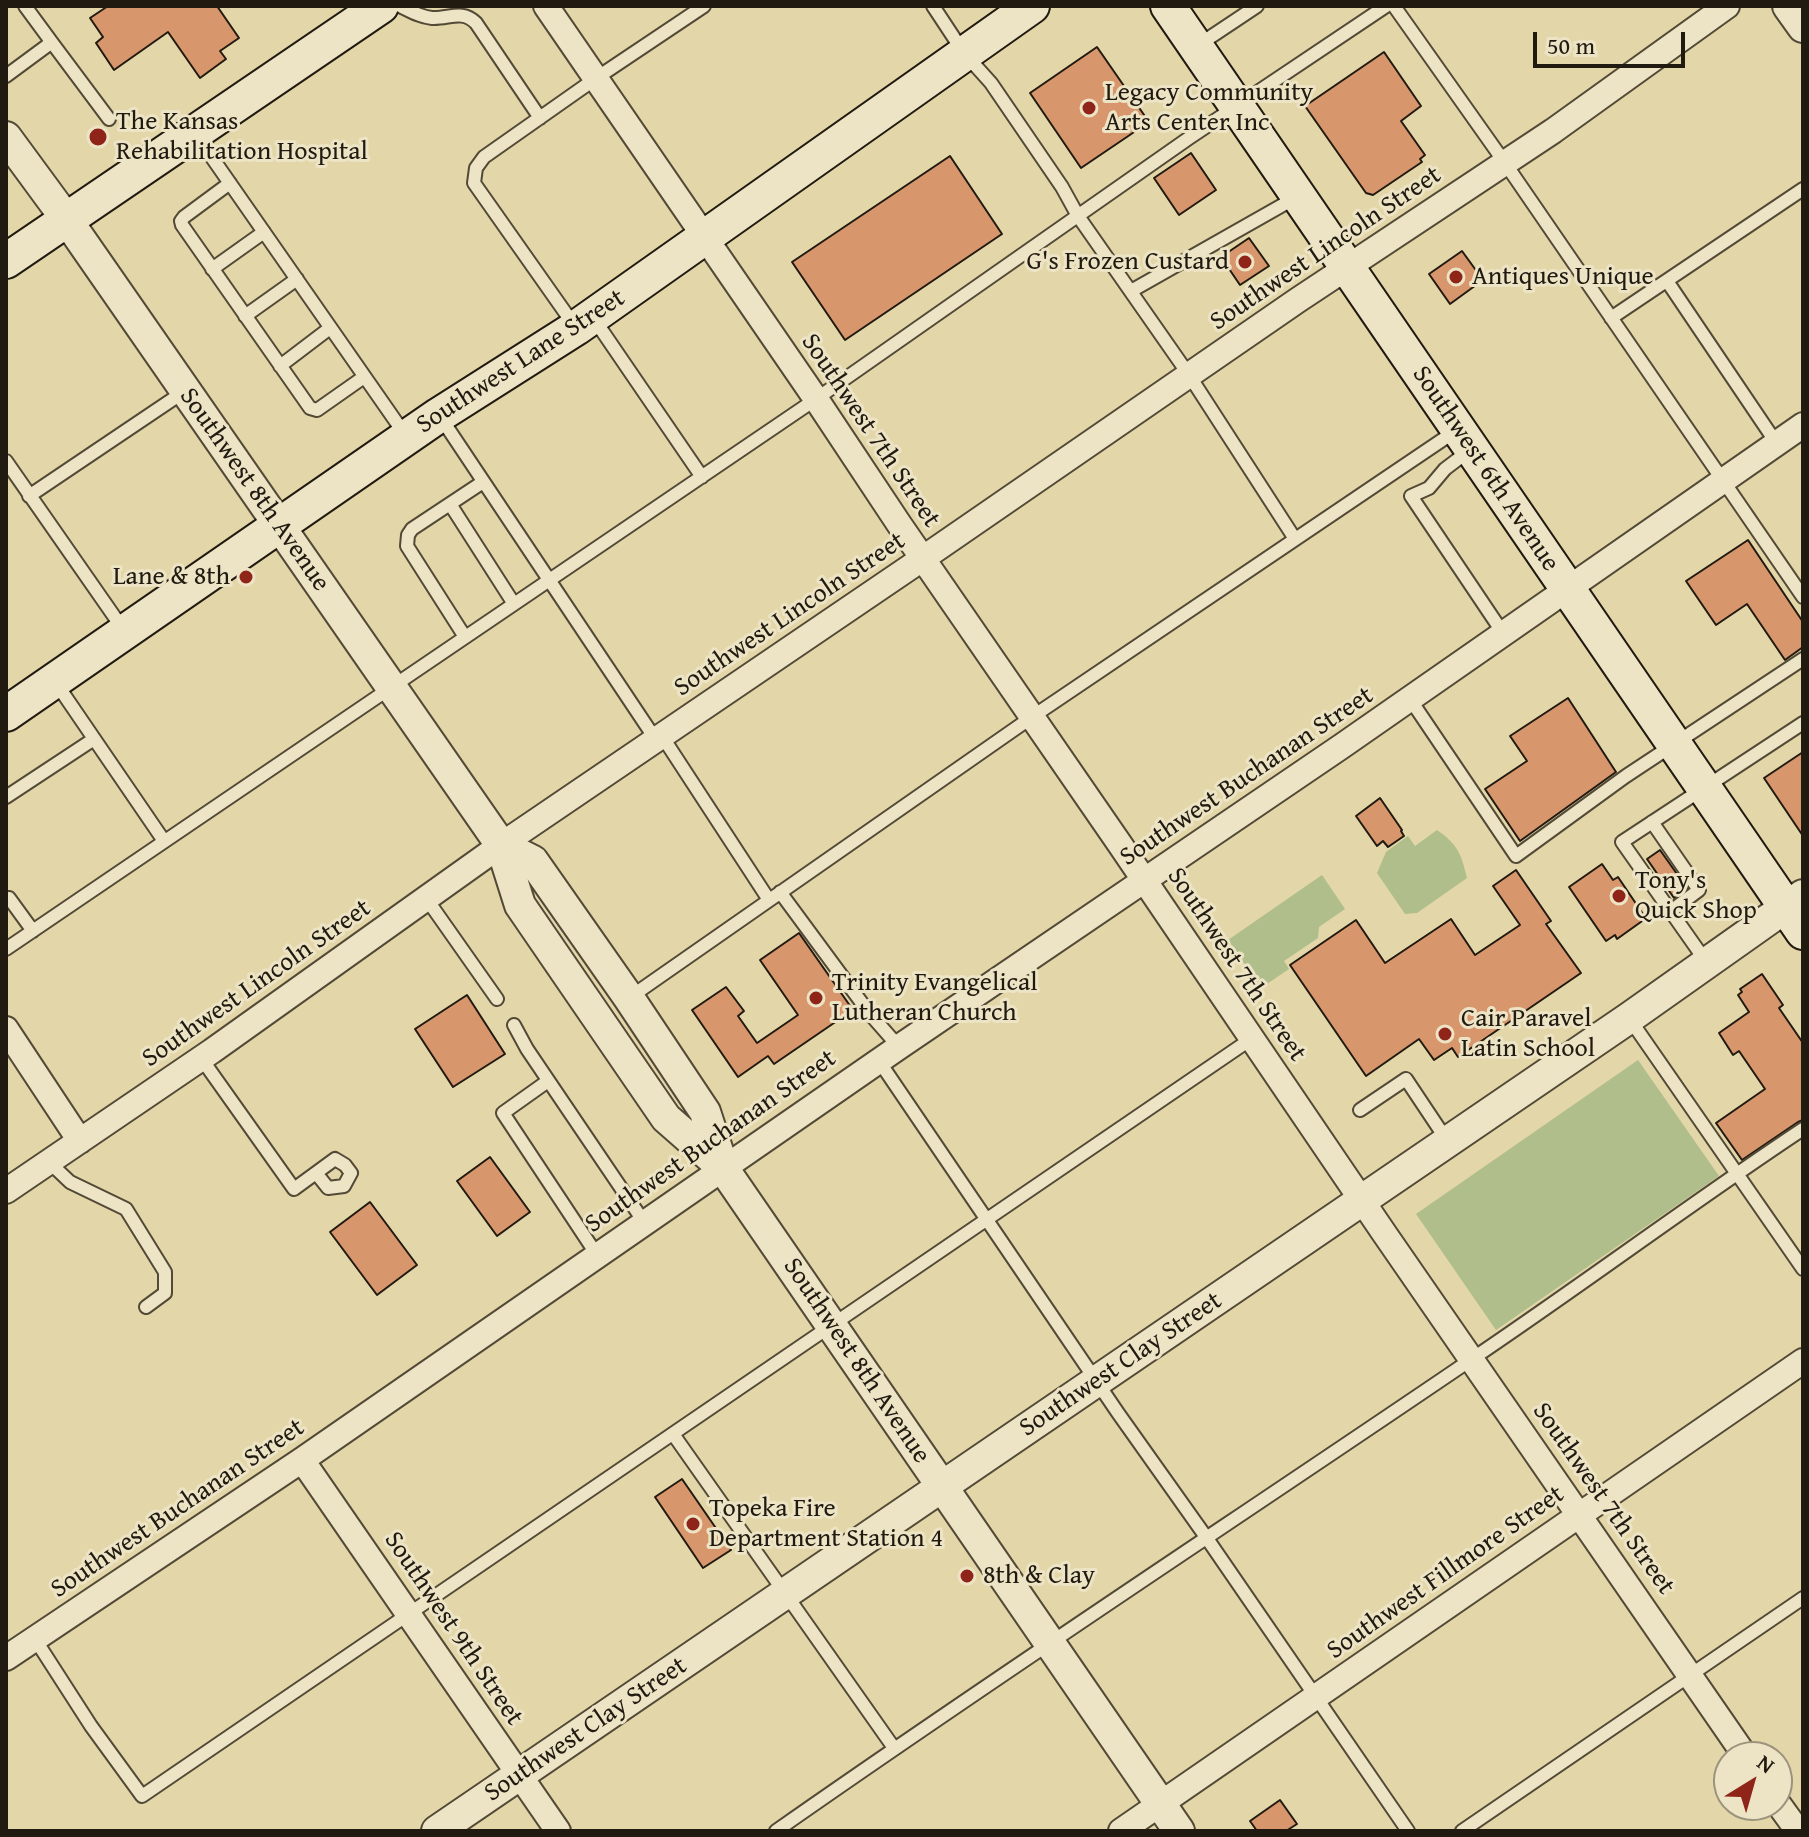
<!DOCTYPE html>
<style>
body{margin:0}
#map{position:relative;width:1809px;height:1837px;overflow:hidden;background:#e3d6a8;font-family:"Gentium Book Plus",serif}
canvas{display:block}
.frame{position:absolute;inset:0;border:8px solid #211a10;pointer-events:none}
.north{position:absolute;left:1713px;top:1741px;width:80px;height:80px;box-sizing:border-box;background:#ede4c6;border:2px solid #9b937d;border-radius:50%;rotate:37deg;font-size:22px;font-weight:700;line-height:32px;text-align:center;color:#211a10}
.north::after{content:'';display:block;margin:auto;width:28px;height:36px;background:#8f2418;clip-path:polygon(50% 0,100% 100%,50% 72%,0 100%)}
.scale{position:absolute;left:1533px;top:32px;width:152px;height:36px;box-sizing:border-box;border:4px solid #211a10;border-top:0;padding-left:10px;font-size:24px;line-height:28px;white-space:nowrap;color:#211a10;-webkit-text-stroke:6px #ede4c6;paint-order:stroke}
</style>
<div id="map">
<canvas width="1809" height="1837"></canvas>
<div class="frame"></div>
<div class="north">N</div>
<div class="scale">50 m</div>
</div>
<script>
const ctx = document.querySelector('canvas').getContext('2d');
ctx.lineJoin = 'round';
function paint(path, color) {
  ctx.fillStyle = color;
  ctx.fill(path, 'evenodd');
}
function stroke(path, color, width, dash) {
  ctx.strokeStyle = color;
  ctx.lineWidth = width;
  ctx.lineCap = dash ? 'butt' : 'round';
  ctx.setLineDash(dash || []);
  ctx.stroke(path);
}
function label(font, color, halo, rows, align = 'center') {
  ctx.font = font + ' "Gentium Book Plus",serif';
  ctx.lineWidth = 6;
  ctx.setLineDash([]);
  ctx.textBaseline = 'middle';
  ctx.strokeStyle = halo;
  ctx.fillStyle = color;
  for (const [text, x, y, turn = 0] of rows) {
    ctx.save();
    ctx.translate(x, y);
    ctx.rotate((+turn || 0) * Math.PI / 180);
    ctx.textAlign = isNaN(turn) ? turn : align;
    if (halo) ctx.strokeText(text, 0, 0);
    ctx.fillText(text, 0, 0);
    ctx.restore();
  }
}
paint(new Path2D(`
 M1437 830C1458 845 1461 853 1467 878L1417 913 1405 914 1377 873 1386 852 1408 836 1415 846Z
 M1322 875 1345 909 1319 927 1318 938 1284 961 1289 969 1261 988 1228 940Z
 M1638 1060 1719 1176 1496 1330 1416 1214Z`), '#afbe8b');
const building = new Path2D(`
 M108 6H217L239 38 220 51 226 59 200 78 168 32 114 70 96 43 103 37 90 18Z
 M1097 47 1149 122 1081 168 1030 93Z
 M1384 52 1421 106 1401 121 1425 155 1420 159 1422 162 1373 195 1366 193 1305 106Z
 M1191 153 1216 190 1179 215 1154 178Z
 M950 156 1002 234 845 340 792 262Z
 M1249 238 1269 266 1240 285 1221 257Z
 M1462 251 1483 280 1450 304 1429 274Z
 M1748 540 1803 622V647L1785 660 1747 604 1716 625 1686 581Z
 M1568 698 1616 772 1520 841 1485 789 1527 761 1510 736Z
 M1803 752V836L1764 778Z
 M1380 798 1402 830 1401 831 1404 836 1388 847 1383 841 1377 846 1356 816Z
 M1660 850 1687 888 1674 898 1647 859Z
 M1602 864 1613 880 1618 877 1643 914 1642 915 1645 919 1617 939 1615 935 1606 941 1569 887Z
 M1516 870 1551 921 1546 924 1581 973 1458 1057 1452 1048 1434 1060 1419 1039 1366 1076 1290 965 1356 920 1385 963 1451 919 1475 955 1520 925 1493 886Z
 M799 933 853 1010 774 1064 768 1056 738 1077 692 1010 726 987 744 1011 738 1016 757 1043 798 1015 760 960Z
 M1762 974 1783 1005 1779 1008 1803 1043V1120L1798 1122 1742 1160 1716 1123 1765 1089 1739 1051 1733 1055 1719 1033 1749 1012 1738 995 1742 992 1740 989Z
 M467 995 505 1054 453 1087 415 1029Z
 M490 1157 530 1212 497 1236 457 1181Z
 M370 1202 417 1265 377 1295 330 1232Z
 M682 1479 731 1550 703 1568 655 1497Z
 M1280 1800 1297 1824 1286 1831H1257L1250 1821Z`);
paint(building, '#d7966c');
stroke(building, '#211a10', 2);
const service = new Path2D(`
 M400 6C410 11 420 17 432 18 449 19 462 9 476 23L540 118
 M933 6 964 53 991 83 1062 187 1078 216 1189 375 1295 539
 M1394 6 1505 163 1803 597
 M50 40 109 119
 M1197 46 1257 6
 M6 76 48 45 50 40 25 6
 M197 136 406 436
 M230 183 184 217 181 221 182 225 310 408 317 410 364 377
 M212 269 264 232
 M1667 281 1777 444
 M1131 291 1295 198
 M245 316 297 279
 M1611 318 1803 189
 M594 319 702 477
 M574 325 474 183 476 168 484 157 595 79 704 6
 M280 366 330 328
 M441 418 656 740
 M1470 450 1445 469 1429 488 1411 496 1503 633
 M6 461 123 629
 M29 496 185 391
 M450 504 514 604
 M465 637 407 546 408 535 412 529 483 482
 M56 683 164 841
 M1410 699 1516 856 1626 776 1803 659
 M662 736 769 900
 M6 797 94 739
 M1652 822 1699 890 1671 911
 M780 892 870 1014 899 1047
 M9 898 33 931
 M426 898 497 999
 M6 949 816 399 1189 138 1386 6
 M1707 963 1622 842 1803 723
 M629 998 1032 717 1457 430
 M1629 1018 1803 1269
 M514 1025 527 1049 644 1222
 M201 1058 294 1189 335 1159 345 1165 351 1173 344 1186 328 1188 316 1173
 M879 1061 1118 1413 1206 1537 1408 1831
 M548 1081 503 1113 597 1255
 M1360 1110 1406 1079 1448 1142
 M49 1162 70 1182 126 1209 165 1272V1293L146 1307
 M673 1434 894 1748
 M35 1639 91 1726 142 1796 1251 1039
 M776 1831C1004 1671 1238 1518 1469 1361 1582 1285 1690 1204 1803 1129
 M1462 1831 1803 1598`);
const minor = new Path2D(`
 M546 6 816 399 899 524 1119 843 1384 1233 1746 1757
 M6 1029 80 1141
 M6 1191 212 1051 501 845 922 559 1298 300 1553 131 1727 6
 M302 1460 558 1831
 M6 1658 302 1460 899 1047 1342 746 1803 425
 M1777 1802 1798 1831
 M1121 1831 1803 1361`);
const tertiary = new Path2D(`
 M1788 6 1803 27
 M6 137 67 220 501 845 520 905 666 1118 723 1168 1179 1831
 M501 845 533 861 629 998 705 1112 723 1167
 M437 1831 1629 1018 1803 895`);
const secondary = new Path2D(`
 M1168 6 1803 932
 M6 261 381 6
 M6 714 439 415 576 328 1032 6`);
stroke(service, '#524936', 16);
stroke(minor, '#524936', 28);
stroke(tertiary, '#524936', 34);
stroke(secondary, '#211a10', 38);
stroke(service, '#ede4c6', 12);
stroke(minor, '#ede4c6', 24);
stroke(tertiary, '#ede4c6', 30);
stroke(secondary, '#ede4c6', 34);
for (const [x, y, r, color] of [
 [1089,108,8,"#8f2418"],
 [98,137,10,"#8f2418"],
 [1245,262,8,"#8f2418"],
 [1456,277,8,"#8f2418"],
 [246,577,8,"#8f2418"],
 [1619,896,8,"#8f2418"],
 [816,998,8,"#8f2418"],
 [1445,1034,8,"#8f2418"],
 [693,1524,8,"#8f2418"],
 [967,1576,8,"#8f2418"]
]) {
  const dot = new Path2D();
  dot.arc(x, y, r, 0, 2 * Math.PI);
  ctx.fillStyle = color;
  ctx.fill(dot);
  stroke(dot, '#ede4c6', 3);
}
label('26px', '#211a10', '#ede4c6', [
 ["Legacy Community",1105,93],
 ["Arts Center Inc",1105,123],
 ["The Kansas",116,122],
 ["Rehabilitation Hospital",116,152],
 ["G's Frozen Custard",1229,262,"right"],
 ["Antiques Unique",1472,277],
 ["Lane & 8th",230,577,"right"],
 ["Tony's",1635,881],
 ["Quick Shop",1635,911],
 ["Trinity Evangelical",832,983],
 ["Lutheran Church",832,1013],
 ["Cair Paravel",1461,1019],
 ["Latin School",1461,1049],
 ["Topeka Fire",709,1509],
 ["Department Station 4",709,1539],
 ["8th & Clay",983,1576]
], 'left');
label('26px', '#211a10', '#ede4c6', [
 ["Southwest Lincoln Street",1326,249,-34],
 ["Southwest Lane Street",521,362,-33],
 ["Southwest 7th Street",870,431,56],
 ["Southwest 6th Avenue",1485,469,56],
 ["Southwest 8th Avenue",254,490,55],
 ["Southwest Lincoln Street",790,615,-34],
 ["Southwest Buchanan Street",1247,777,-34],
 ["Southwest 7th Street",1236,965,56],
 ["Southwest Lincoln Street",257,984,-35],
 ["Southwest Buchanan Street",711,1142,-35],
 ["Southwest 8th Avenue",856,1361,56],
 ["Southwest Clay Street",1121,1365,-34],
 ["Southwest 7th Street",1603,1499,55],
 ["Southwest Buchanan Street",178,1509,-34],
 ["Southwest Fillmore Street",1446,1573,-35],
 ["Southwest 9th Street",453,1629,56],
 ["Southwest Clay Street",586,1730,-34]
]);
</script>
